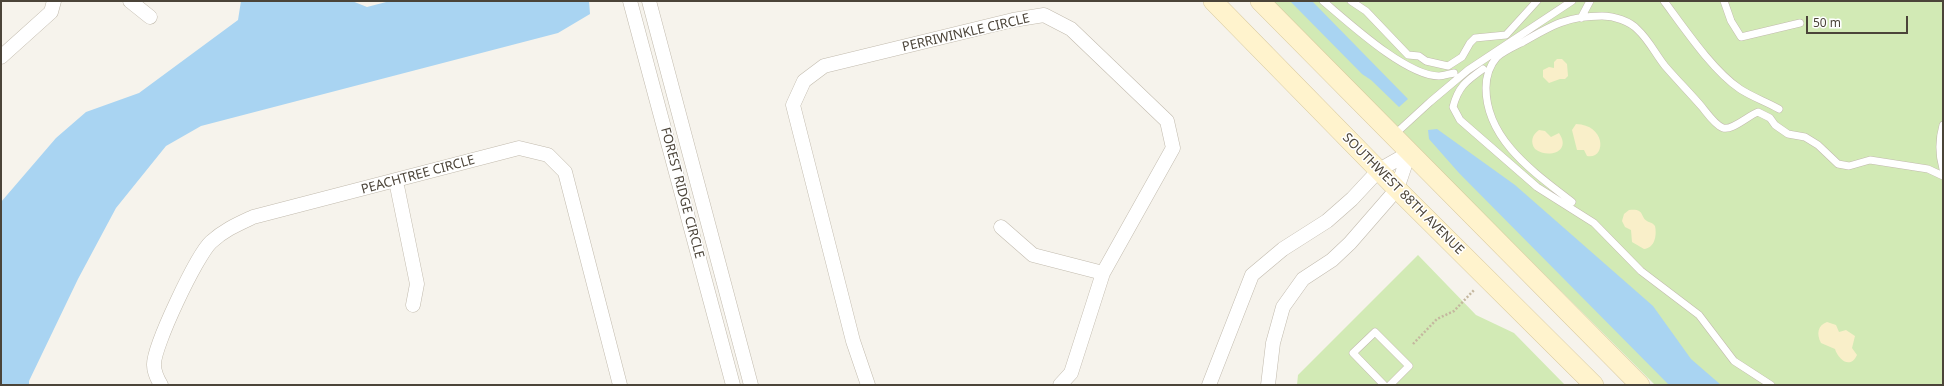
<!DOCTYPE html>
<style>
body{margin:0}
#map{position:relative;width:1944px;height:386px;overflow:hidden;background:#f6f3ec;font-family:"Noto Sans",sans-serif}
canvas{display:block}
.frame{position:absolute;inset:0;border:2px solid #4b4439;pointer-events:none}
.scale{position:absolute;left:1806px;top:16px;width:102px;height:18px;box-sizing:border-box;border:2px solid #4b4439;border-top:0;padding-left:5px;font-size:12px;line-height:14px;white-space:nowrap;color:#4b4439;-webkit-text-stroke:3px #fff;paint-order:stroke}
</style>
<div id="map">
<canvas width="1944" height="386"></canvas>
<div class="frame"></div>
<div class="scale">50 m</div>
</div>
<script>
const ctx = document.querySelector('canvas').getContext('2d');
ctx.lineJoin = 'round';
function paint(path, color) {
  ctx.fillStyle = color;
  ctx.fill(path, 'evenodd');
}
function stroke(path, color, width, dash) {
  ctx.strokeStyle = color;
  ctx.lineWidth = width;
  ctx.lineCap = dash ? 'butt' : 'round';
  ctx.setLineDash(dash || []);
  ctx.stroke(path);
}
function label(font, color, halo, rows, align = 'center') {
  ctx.font = font + ' "Noto Sans",sans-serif';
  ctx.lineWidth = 3;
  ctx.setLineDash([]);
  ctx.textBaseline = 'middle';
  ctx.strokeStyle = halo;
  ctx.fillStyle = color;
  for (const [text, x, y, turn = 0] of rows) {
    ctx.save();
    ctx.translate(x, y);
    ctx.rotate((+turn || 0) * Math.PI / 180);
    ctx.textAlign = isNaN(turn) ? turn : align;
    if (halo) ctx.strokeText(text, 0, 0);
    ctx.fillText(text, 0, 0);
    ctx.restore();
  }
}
paint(new Path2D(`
 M1271 1H1943V385H1655Z
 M1418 255 1476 315 1514 333 1565 385H1297L1298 375Z`), '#d2eab5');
paint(new Path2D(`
 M1557 59H1562L1567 64 1568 76 1565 79H1560L1549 83 1543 77V70L1549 67 1554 68V62Z
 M1576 124C1607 125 1606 160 1587 156L1584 150H1577L1572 130Z
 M1539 130 1545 131 1551 137 1559 133C1572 152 1548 159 1535 149 1530 142 1532 135 1539 130Z
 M1629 210C1645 208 1640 217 1647 221 1650 223 1652 222 1655 226 1657 235 1655 248 1644 249L1632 242 1631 230 1625 227 1622 221 1624 214Z
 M1827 322 1836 325 1839 332 1846 330 1855 336 1852 348 1857 355C1850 370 1838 359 1835 349L1821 343C1816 334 1818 325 1827 322Z`), '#f9efc9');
paint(new Path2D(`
 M241 1H352L367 7 390 1H589L590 14 558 33 201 126 166 146 116 208 78 279 29 381V385H1V202L56 138 86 112 139 93 238 20Z
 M1290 1H1312L1408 99 1399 107 1371 80 1362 74Z
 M1437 129 1515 185 1653 306 1691 359 1721 385H1669L1459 173 1429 139 1428 130Z`), '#a9d4f2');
const lane = new Path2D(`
 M1323 1C1348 22 1406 76 1439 76 1443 76 1449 74 1454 73
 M1351 1 1366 11 1408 55 1419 56 1426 61 1448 66 1462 57 1470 43 1475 38 1506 35 1537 1
 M1664 1C1684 28 1713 71 1740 89 1752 97 1767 102 1779 109
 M1724 1 1731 21 1741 37 1800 23
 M1581 18 1590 1
 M1483 69C1466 81 1458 87 1453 107L1460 120 1537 187 1594 223 1641 271 1699 315 1734 361 1771 385
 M1943 125C1939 139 1939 155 1943 169
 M1394 135 1430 102 1468 70 1572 1
 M1572 202C1535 173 1486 140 1486 88 1486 77 1490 65 1497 57 1504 51 1515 46 1523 42 1552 25 1568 16 1602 16 1614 16 1630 21 1638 30 1649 40 1656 55 1665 66 1677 80 1690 93 1702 107 1707 113 1715 125 1723 128 1732 131 1749 115 1758 112L1770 118 1775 125 1788 134 1805 137 1818 145 1838 164 1849 166 1870 160 1928 169 1943 176
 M1384 385 1353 353 1375 332 1409 366 1390 385`);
const street = new Path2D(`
 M130 1 150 17
 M630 1 733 385
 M649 1 751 385
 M1 57 51 12 54 1
 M396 181 417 284 413 305
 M1001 227 1033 255 1103 273
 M161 385C158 380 154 371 154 365 153 347 197 255 211 242 224 230 238 224 253 217L519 148 548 155 565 172 620 385
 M868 385 853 341 793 105 804 81 824 66 1013 20 1044 15 1071 29 1167 121 1173 148 1103 273 1071 373 1060 385
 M1209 385 1252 275 1283 249 1327 221 1352 199 1379 170 1409 153
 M1268 385 1273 343 1283 307 1303 279 1332 260 1350 243 1397 189 1409 153`);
const secondary = new Path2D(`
 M1213 1 1397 189 1594 385
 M1260 1 1640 385`);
stroke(lane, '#c2bbae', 8);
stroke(street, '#c2bbae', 15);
stroke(secondary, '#d6c79b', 20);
stroke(new Path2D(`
 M1413 344 1437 319 1454 311 1475 289`), '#c4b79f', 2.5, [2, 2]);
stroke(lane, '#fff', 7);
stroke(street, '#fff', 14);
stroke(secondary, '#fff3cd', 19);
label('13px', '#4b4439', '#fff', [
 ["PERRIWINKLE CIRCLE",966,33,-13],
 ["PEACHTREE CIRCLE",418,175,-15],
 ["FOREST RIDGE CIRCLE",682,193,75],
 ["SOUTHWEST 88TH AVENUE",1403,194,45]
]);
</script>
